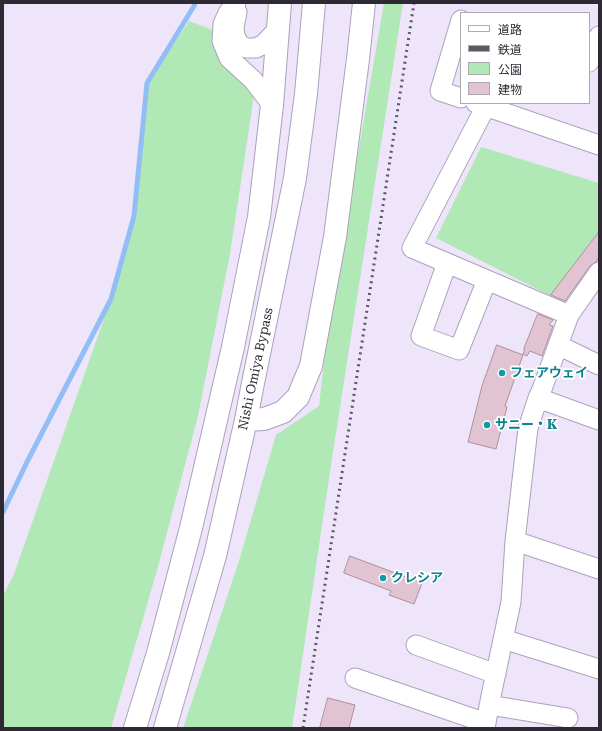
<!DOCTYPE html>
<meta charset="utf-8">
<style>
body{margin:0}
#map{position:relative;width:602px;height:731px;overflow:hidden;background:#eee5fb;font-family:"Roboto Serif","Noto Sans JP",serif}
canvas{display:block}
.frame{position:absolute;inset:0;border:4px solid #2e2a34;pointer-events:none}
.legend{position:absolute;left:460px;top:12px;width:130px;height:92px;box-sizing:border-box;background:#fff;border:1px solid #abaaae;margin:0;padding:5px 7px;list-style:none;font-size:12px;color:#2e2a34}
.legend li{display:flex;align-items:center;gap:8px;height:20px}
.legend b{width:20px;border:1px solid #abaaae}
</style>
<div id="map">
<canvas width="602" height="731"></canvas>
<div class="frame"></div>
<ul class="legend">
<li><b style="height:5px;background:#fff"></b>道路</li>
<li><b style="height:5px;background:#5d5764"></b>鉄道</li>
<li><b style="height:11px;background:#b0e9b6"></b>公園</li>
<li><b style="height:11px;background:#e2c3d1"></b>建物</li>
</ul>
</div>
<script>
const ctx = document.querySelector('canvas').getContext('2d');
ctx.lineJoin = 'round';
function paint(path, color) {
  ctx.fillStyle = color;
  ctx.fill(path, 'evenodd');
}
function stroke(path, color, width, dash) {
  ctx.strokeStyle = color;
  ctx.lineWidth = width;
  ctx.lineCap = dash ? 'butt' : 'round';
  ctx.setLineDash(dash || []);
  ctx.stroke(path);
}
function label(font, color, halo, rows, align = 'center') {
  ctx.font = font + ' "Roboto Serif","Noto Sans JP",serif';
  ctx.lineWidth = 3.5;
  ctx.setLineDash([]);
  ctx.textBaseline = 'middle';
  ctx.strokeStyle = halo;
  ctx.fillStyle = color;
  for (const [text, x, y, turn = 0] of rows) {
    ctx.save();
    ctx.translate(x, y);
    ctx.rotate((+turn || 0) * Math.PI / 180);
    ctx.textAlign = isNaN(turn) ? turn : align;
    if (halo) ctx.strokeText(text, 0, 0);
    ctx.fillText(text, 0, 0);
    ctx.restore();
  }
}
paint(new Path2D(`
 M384 3H403L331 465 292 728H183L238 564 276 435 319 406 328 327Z
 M189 21 213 30 220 64 254 90 252 109 230 254 198 416 156 574 111 728H3V596L14 574 111 299 134 216 147 83Z
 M481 147 599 183V232L551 296 436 238Z`), '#b0e9b6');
stroke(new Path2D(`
 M3 512 27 462 111 299 134 216 147 83 194 6 195 3`), '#93bef5', 5);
const building = new Path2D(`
 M599 232V257L596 262 590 266 565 301 551 295Z
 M538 314 553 320 549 325 553 326 542 356 530 351 527 356 523 354 525 349H524Z
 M497 345 523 355 505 406 507 407 496 449 468 442 482 386Z
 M350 556 422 583 414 604 389 595 391 591 344 573Z
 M328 698 355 705 349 728H320Z`);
paint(building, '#e2c3d1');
stroke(building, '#ac8f9d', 1);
const street = new Path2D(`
 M236 3 228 13 223 24 222 41 229 58 253 80 272 105
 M237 12 234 28 235 36 239 44 246 48H256L264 44 278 29
 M461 20 440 91 461 98
 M589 62 599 36
 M476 103 599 145
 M486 106 412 248 569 315
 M447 263 421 336 459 350 487 280
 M558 345 599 365
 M538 398 599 420
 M515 541 599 569
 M503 639 599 669
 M416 645 496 674
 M355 678 486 723
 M489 705 568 718
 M485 728 491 696 511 602 515 541 528 428 538 398 542 389 569 315 599 272`);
const highway = new Path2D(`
 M246 420 264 419 283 412 298 397 311 366 335 237 358 59 364 3
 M135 728 158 653 191 528 233 347 259 217 272 105 280 3
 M165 728 215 556 246 420 252 388 295 178 306 94 314 3`);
stroke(street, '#aca1bb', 21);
stroke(highway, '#aca1bb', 24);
stroke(street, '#fff', 19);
stroke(highway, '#fff', 22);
stroke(new Path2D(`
 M303 728 414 3`), '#5d5764', 3, [2, 4]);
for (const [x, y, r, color] of [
 [502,373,4,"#0f9aa8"],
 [487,425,4,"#0f9aa8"],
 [383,578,4,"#0f9aa8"]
]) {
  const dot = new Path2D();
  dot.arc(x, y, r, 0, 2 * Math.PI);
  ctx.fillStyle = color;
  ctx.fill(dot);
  stroke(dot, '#fff', 1.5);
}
label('13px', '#2e2a34', '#fff', [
 ["Nishi Omiya Bypass",256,369,-78]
]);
label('bold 13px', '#0d838f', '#fff', [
 ["フェアウェイ",510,373],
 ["サニー・K",495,425],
 ["クレシア",391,578]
], 'left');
</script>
